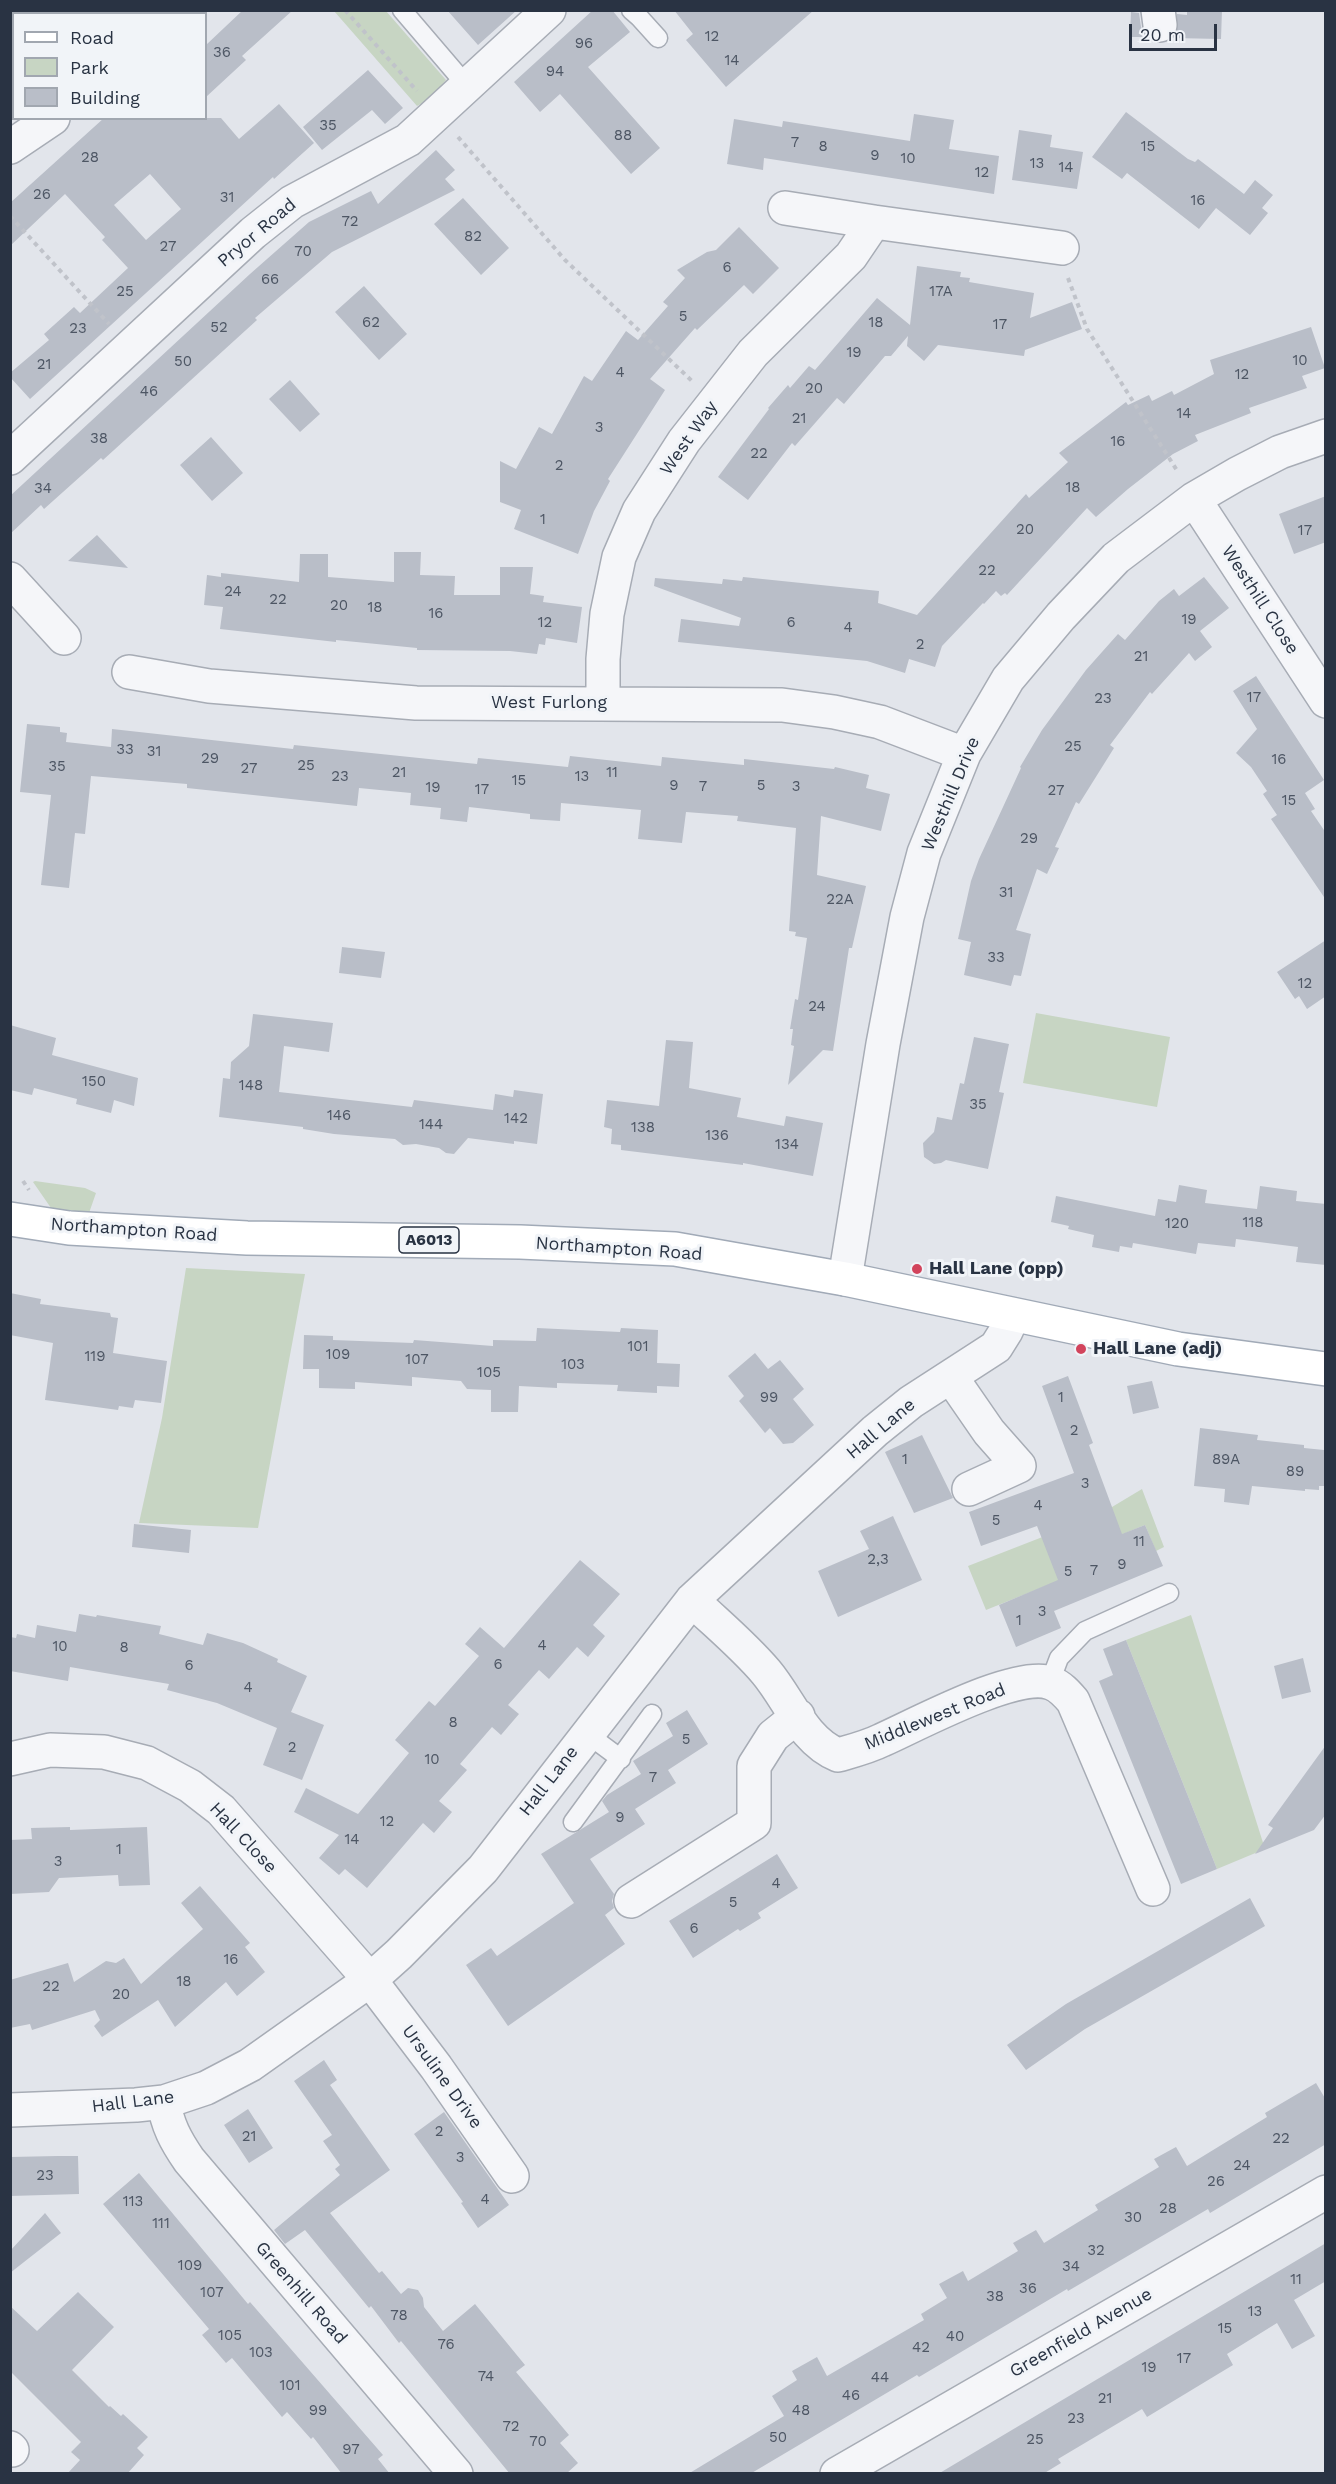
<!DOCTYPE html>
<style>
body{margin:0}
#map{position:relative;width:1336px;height:2484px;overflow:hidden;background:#e2e5eb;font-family:"Work Sans",sans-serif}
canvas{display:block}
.frame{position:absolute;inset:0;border:12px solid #293343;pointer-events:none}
.legend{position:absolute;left:12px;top:12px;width:195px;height:108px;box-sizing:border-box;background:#f1f4f8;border:2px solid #a1a7b0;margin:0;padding:8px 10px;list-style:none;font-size:18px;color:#293343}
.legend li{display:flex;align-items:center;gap:12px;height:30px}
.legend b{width:30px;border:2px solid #a1a7b0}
.scale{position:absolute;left:1129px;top:24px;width:88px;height:27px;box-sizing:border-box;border:3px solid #293343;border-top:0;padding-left:8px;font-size:18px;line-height:21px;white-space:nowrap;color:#293343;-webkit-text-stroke:4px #f1f4f8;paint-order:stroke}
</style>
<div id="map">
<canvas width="1336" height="2484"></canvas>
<div class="frame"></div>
<ul class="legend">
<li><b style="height:8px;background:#fff"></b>Road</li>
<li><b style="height:16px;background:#c7d5c3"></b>Park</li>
<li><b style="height:16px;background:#b9bec8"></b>Building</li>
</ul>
<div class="scale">20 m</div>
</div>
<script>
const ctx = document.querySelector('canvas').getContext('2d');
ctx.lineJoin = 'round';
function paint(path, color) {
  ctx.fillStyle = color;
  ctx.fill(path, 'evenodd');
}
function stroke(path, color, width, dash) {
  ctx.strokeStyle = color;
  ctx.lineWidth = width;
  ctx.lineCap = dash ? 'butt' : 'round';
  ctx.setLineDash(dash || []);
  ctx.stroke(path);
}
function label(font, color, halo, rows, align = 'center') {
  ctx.font = font + ' "Work Sans",sans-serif';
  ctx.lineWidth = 6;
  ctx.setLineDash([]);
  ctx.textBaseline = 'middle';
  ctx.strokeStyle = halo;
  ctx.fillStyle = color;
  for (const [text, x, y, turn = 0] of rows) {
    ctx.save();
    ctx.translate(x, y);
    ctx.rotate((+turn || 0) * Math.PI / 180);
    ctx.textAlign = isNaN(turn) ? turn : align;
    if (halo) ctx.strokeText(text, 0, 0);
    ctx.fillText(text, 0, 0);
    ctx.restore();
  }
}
paint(new Path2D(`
 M334 11H386L446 80 431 98 417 106Z
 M1036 1013 1170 1037 1157 1107 1023 1083Z
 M35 1181 85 1188 96 1193 89 1213 51 1208 33 1182Z
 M186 1268 305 1274 258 1528 139 1523 162 1418Z
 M1142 1489 1164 1547 1156 1551 1145 1525 1101 1543 1112 1507Z
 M1063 1529 1058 1581 986 1610 968 1566Z
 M1191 1615 1265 1849 1217 1869 1126 1640Z`), '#c7d5c3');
paint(new Path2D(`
 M243 10H293L242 56 246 60 206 97V45Z
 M447 10H517L478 45Z
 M593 10H612L630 32 588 67 660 148 631 174 560 94 540 112 514 82Z
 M674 10H814L726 87 686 40 693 34Z
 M1187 10H1222L1221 39 1173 38 1177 32V14L1187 15Z
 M1131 12 1139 13 1141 27 1146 37H1130Z
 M368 70 403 108 385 124 372 110 322 150 303 127Z
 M279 104 314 143 274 179 273 177 30 399 10 377V373L49 340 44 334 74 307 80 313 128 268 102 240 105 237 65 194 10 246V203L104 118H221L239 139ZM150 174 181 209 146 240 114 205Z
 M1126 112 1188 159 1195 162 1198 159 1244 194 1255 180 1273 195 1262 208 1268 213 1250 235 1216 208 1199 229 1127 173 1122 179 1092 157Z
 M914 114 954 120 949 149 999 156 994 194 764 158 763 170 727 164 734 119 782 127 783 121 910 141Z
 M1019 130 1052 135 1050 147 1083 152 1077 189 1012 180Z
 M436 150 455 170 445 179 455 190 332 252 255 318 257 320 103 460 101 458 44 509 41 505 10 534V496L250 274 309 222 371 191 378 204Z
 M463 198 509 248 481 275 434 224Z
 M739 227 779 268 753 294 744 285 697 330 695 328 650 379 665 390 608 479 610 481 594 511 578 554 514 529 521 510 500 502V461L516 469 539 427 552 434 584 376 592 381 626 331 638 340 668 306 663 302 685 278 677 270 707 252 716 250Z
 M917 266 961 272 960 277 970 278 969 282 1034 293 1030 318 1072 302 1082 329 1025 350 1024 356 938 345 924 361 907 346 908 336 891 356H885L844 404 837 398 795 446 792 443 748 500 718 477 769 409 768 408 788 385 790 388 809 366 815 370 877 298 910 325Z
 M364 286 407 334 379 360 335 312Z
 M1311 327 1325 368 1302 376 1307 388 1249 408 1251 413 1195 435 1198 441 1173 454 1128 489 1096 517 1087 508 1007 595 1005 593 1001 596 996 591 984 604 983 603 942 646 935 667 909 659 905 673 867 661 678 642 681 619 739 626 741 618 654 586 655 578 722 584 723 579 742 581 743 577 879 591 878 603 917 615 1026 494 1029 498 1068 462 1059 453 1126 402 1128 405 1149 395 1152 401 1172 391 1174 395 1214 374 1210 360Z
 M290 380 320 414 300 432 269 399Z
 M211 437 243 473 212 501 180 465Z
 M1326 496V542L1294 554 1279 514Z
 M97 535 128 568 68 561Z
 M394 552H421L420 575 455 576 454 595H500V567H533L530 594 544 596 543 602 582 607 577 643 546 638 545 645 539 644 537 654 510 651 417 650V648L336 640V642L220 629 223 607 204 605 207 575 221 577V573L299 582 300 554H328V577L394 582Z
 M1204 577 1229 608 1200 631 1212 647 1195 661 1189 653 1152 694 1150 692 1110 745 1114 748 1079 804 1076 802 1055 847 1059 848 1047 874 1037 869 1016 930 1031 934 1021 976 1014 975 1011 986 964 975 971 942 958 939 971 881 979 859 1021 768 1020 767 1042 730 1086 670 1118 634 1125 640 1159 601 1174 589 1179 596Z
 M1256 676 1324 780 1305 793 1315 809 1311 811 1326 833V900L1271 819 1277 815 1263 794 1267 791 1251 767 1236 753 1257 729 1233 691Z
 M27 724 60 727V732L67 733 66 742 111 747 112 729 293 749 294 745 477 764 478 758 568 767 570 756 661 766 662 757 744 765V759L834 769 835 767 869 775 866 788 890 794 881 831 821 816 817 875 866 886 852 948H849L833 1051 823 1050 788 1085 794 1046 791 1045 793 1029H790L795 999 798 1000 807 938 795 936 796 932 789 931 796 828 737 821 738 816 686 812 682 843 638 839 641 810 561 803 560 821 530 819V814L469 807 467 822 440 819 441 808 410 805 411 793 359 788 357 806 187 788V784L91 776 85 834 75 833 69 888 41 885 51 795 20 792Z
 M1326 940V996L1307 1009 1299 996 1295 999 1277 972Z
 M342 947 385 952 381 978 339 973Z
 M253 1014 333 1023 329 1052 284 1046 279 1092 412 1107 414 1100 493 1110 495 1094 513 1097 514 1090 543 1094 537 1144 514 1141V1144L468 1138 454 1154 446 1153 439 1148 416 1144 403 1145 395 1139 334 1134 303 1129V1127L219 1117 223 1078 230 1079 231 1062 249 1046Z
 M10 1025 56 1038 52 1055 138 1078 134 1106 114 1100 111 1113 76 1104 77 1099 34 1088 32 1095 10 1090Z
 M974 1037 1009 1044 999 1092 1004 1093 988 1169 946 1160 941 1163 934 1164 924 1157 923 1143 934 1132 937 1117 952 1120 960 1083 964 1084Z
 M666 1040 693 1042 689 1088 741 1098 737 1117 784 1126 786 1116 823 1123 813 1176 743 1163V1165L621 1150V1145L611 1144 612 1129 604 1127 607 1100 659 1106Z
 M1179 1185 1207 1190 1205 1203 1257 1209 1260 1186 1297 1191 1296 1201 1326 1204V1265L1296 1262 1298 1247 1236 1239 1235 1247 1198 1243 1196 1254 1133 1243 1132 1248 1120 1246 1119 1252 1092 1247 1094 1235 1068 1229 1069 1226 1051 1222 1056 1196 1155 1216 1158 1199 1176 1202Z
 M10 1293 41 1299 40 1304 110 1313 111 1317 118 1318 113 1353 167 1361 161 1403 135 1400 133 1408 119 1406 118 1410 45 1400 53 1343 10 1335Z
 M537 1328 620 1332 621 1328 658 1330 657 1363 680 1364 679 1387 657 1386V1393L617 1391 618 1385 557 1383V1388L519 1386 518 1412H491V1390L467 1389 461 1381 412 1377V1386L355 1382V1389L319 1388V1369H303L304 1335 333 1336V1340L413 1343 414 1340 493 1346V1340L536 1341Z
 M755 1353 768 1369 780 1360 804 1389 793 1399 814 1425 793 1443 783 1444 770 1428 765 1433 739 1401 744 1396 728 1376Z
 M1068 1376 1093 1443 1089 1445 1122 1534 1145 1525 1163 1566 1054 1611 1061 1628 1016 1647 999 1605 1058 1580 1037 1526 981 1546 969 1512 1074 1473 1042 1386Z
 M1152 1381 1159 1408 1133 1414 1127 1386Z
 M1200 1428 1258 1435 1257 1440 1304 1445V1448L1324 1450 1326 1486H1319V1490L1305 1489V1491L1252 1486 1249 1505 1224 1502 1225 1489 1194 1486Z
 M922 1435 953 1498 914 1513 885 1452Z
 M893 1516 922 1580 838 1617 818 1571 869 1549 860 1531Z
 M134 1524 191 1530 189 1553 132 1547Z
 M580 1560 620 1594 593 1625 605 1636 588 1657 577 1647 549 1679 539 1670 508 1705 519 1714 501 1735 492 1727 460 1764 467 1770 439 1801 452 1812 434 1833 423 1823 367 1888 345 1869 339 1875 319 1858 339 1835 294 1812 306 1788 358 1814 409 1753 395 1740 429 1701 435 1706 479 1656 465 1644 480 1627 504 1648Z
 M79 1614 96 1617 97 1615 161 1626 159 1634 203 1645 207 1633 243 1643 278 1659 277 1662 307 1676 291 1712 324 1725 302 1780 263 1765 277 1728 217 1703 167 1690 169 1684 70 1667 68 1681 10 1671V1637L16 1638 17 1634 35 1638 37 1625 76 1632Z
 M1126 1640 1217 1869 1181 1884 1099 1681 1113 1675 1103 1649Z
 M1303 1658 1311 1692 1282 1699 1274 1666Z
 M687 1710 708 1744 668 1770 676 1783 635 1809 645 1824 590 1859 614 1894 612 1901 614 1908 605 1915 625 1944 508 2026 466 1965 491 1948 497 1956 574 1903 541 1854 609 1812 602 1801 607 1795 641 1774 633 1761 673 1736 666 1723Z
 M1326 1745V1814L1314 1830 1255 1854 1273 1828 1268 1825Z
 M70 1827V1830L147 1827 150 1885 119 1886 118 1875 59 1878 49 1892 10 1894V1840L32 1839 31 1828Z
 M777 1854 798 1888 758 1913 761 1918 740 1931 738 1929 693 1958 669 1921Z
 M200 1886 250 1943 245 1947 265 1972 237 1996 226 1982 175 2027 158 2000 102 2037 94 2026 100 2020 95 2010 32 2030 30 2024 10 2028V1980L68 1963 74 1982 106 1961 116 1963 124 1958 141 1984 203 1929 181 1903Z
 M1250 1898 1265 1926 1085 2029 1026 2070 1007 2045 1066 2004Z
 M324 2060 337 2080 330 2085 390 2170 330 2213 379 2273 382 2271 401 2294 408 2288 418 2290 423 2298 424 2307 443 2331 475 2304 525 2365 516 2372 569 2435 560 2443 578 2463 566 2474H510L401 2341 399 2343 371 2306 369 2308 305 2230 285 2244 274 2230 340 2175 335 2169 340 2165 323 2141 332 2135 294 2081Z
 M1316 2083 1326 2100V2144L1210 2213 1208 2209 1068 2291 1067 2289 919 2377 917 2375 750 2474H688L784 2416 772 2396 797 2380 792 2371 817 2357 827 2376 924 2320 921 2314 947 2298 939 2284 963 2271 968 2281 1018 2251 1013 2243 1036 2230 1044 2243 1098 2210 1095 2205 1159 2167 1154 2159 1176 2147 1187 2166 1267 2117 1265 2113Z
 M248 2109 273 2148 249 2163 224 2125Z
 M444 2112 509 2205 478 2228 461 2203 463 2202 414 2134Z
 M58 2156H78L79 2194 10 2196V2157Z
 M139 2173 248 2304 250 2302 383 2455 378 2459 390 2474H342L313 2437 311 2439 287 2412 282 2417 232 2358 226 2363 202 2335 209 2329 103 2204Z
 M45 2213 61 2233 10 2273V2251Z
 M1326 2243V2281L1294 2300 1315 2336 1292 2349 1277 2323 1227 2354 1233 2365 1147 2417 1142 2409 1058 2459 1061 2463 1043 2474H938Z
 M78 2292 114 2327 72 2370 109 2407 110 2406 121 2416 123 2414 148 2437 137 2448 144 2455 127 2474H67L80 2460 71 2452 81 2442 10 2371V2306L37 2331Z`), '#b9bec8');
const service = new Path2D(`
 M402 10 467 86
 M631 10 639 17 658 38
 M1050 1682 1059 1658 1085 1631 1169 1593
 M586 1733 621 1759
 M573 1822 652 1714`);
const minor = new Path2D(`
 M1158 10 1160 25
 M167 14 170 10
 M10 147 53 118
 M785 208 874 222
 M10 458 253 233 292 202 408 140 549 10
 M1194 499 1326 701
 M10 579 64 638
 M129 672 209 686 416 703 782 705 834 712 880 722 964 754
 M603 703V659L607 614 619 557 639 511 684 441 753 353 851 256 874 222 1062 248
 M845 1279 883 1044 907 917 924 853 964 754 1008 679 1061 616 1116 558 1194 499 1237 474 1280 452 1326 436
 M951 1377 989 1432 1019 1466 969 1489
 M692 1600C717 1624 743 1645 766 1672 789 1699 803 1741 838 1755 852 1751 868 1747 882 1740 916 1725 1017 1670 1051 1683 1060 1686 1067 1694 1073 1701L1153 1889
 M10 1759 50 1750 104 1752 147 1763 190 1786 221 1810 370 1980 436 2067 512 2176
 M631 1901 754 1823V1766L773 1736 798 1716
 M164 2102C167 2125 176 2141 189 2160L456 2474
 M10 2110 136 2105 164 2102 206 2088 250 2065 370 1980 399 1954 483 1869 692 1600 875 1431 911 1402 996 1347 1006 1331 1013 1316
 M10 2448 12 2450
 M837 2474 1326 2192`);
const primary = new Path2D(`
 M10 1219 69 1228 247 1238 520 1242 675 1249 845 1279 1178 1349 1326 1369`);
stroke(service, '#a7acb5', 21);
stroke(minor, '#a7acb5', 36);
stroke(primary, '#a1aab7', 36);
stroke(new Path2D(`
 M345 10 417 91
 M458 137 565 260 693 382
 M10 216 109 324
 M1068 278 1087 329 1178 472
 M23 1181 29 1190`), '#c0c3ca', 4, [4.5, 4.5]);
stroke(service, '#f5f6f9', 18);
stroke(minor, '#f5f6f9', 33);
stroke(primary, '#fff', 33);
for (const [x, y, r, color] of [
 [917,1269,6,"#d2445c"],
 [1081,1349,6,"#d2445c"]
]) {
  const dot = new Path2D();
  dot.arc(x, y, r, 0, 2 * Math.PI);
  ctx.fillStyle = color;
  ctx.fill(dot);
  stroke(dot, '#f1f4f8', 2);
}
label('15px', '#4d5664', null, [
 ["12",712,37],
 ["96",584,44],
 ["36",222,53],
 ["14",732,61],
 ["94",555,72],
 ["35",328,126],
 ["88",623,136],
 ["7",795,143],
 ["8",823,147],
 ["15",1148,147],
 ["9",875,156],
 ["28",90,158],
 ["10",908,159],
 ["13",1037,164],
 ["14",1066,168],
 ["12",982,173],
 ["26",42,195],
 ["31",227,198],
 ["16",1198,201],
 ["72",350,222],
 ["82",473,237],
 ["27",168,247],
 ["70",303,252],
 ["6",727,268],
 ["66",270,280],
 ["25",125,292],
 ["17A",941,292],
 ["5",683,317],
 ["62",371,323],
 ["18",876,323],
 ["17",1000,325],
 ["52",219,328],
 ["23",78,329],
 ["19",854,353],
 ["10",1300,361],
 ["50",183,362],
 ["21",44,365],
 ["4",620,373],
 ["12",1242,375],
 ["20",814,389],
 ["46",149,392],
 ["14",1184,414],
 ["21",799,419],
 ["3",599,428],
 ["38",99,439],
 ["16",1118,442],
 ["22",759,454],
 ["2",559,466],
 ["18",1073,488],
 ["34",43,489],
 ["1",543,520],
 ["20",1025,530],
 ["17",1305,531],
 ["22",987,571],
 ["24",233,592],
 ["22",278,600],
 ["20",339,606],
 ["18",375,608],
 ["16",436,614],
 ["19",1189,620],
 ["12",545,623],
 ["6",791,623],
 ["4",848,628],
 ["2",920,645],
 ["21",1141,657],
 ["17",1254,698],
 ["23",1103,699],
 ["25",1073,747],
 ["33",125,750],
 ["31",154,752],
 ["29",210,759],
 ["16",1279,760],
 ["25",306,766],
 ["35",57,767],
 ["27",249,769],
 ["21",399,773],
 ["11",612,773],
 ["23",340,777],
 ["13",582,777],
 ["15",519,781],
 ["9",674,786],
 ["5",761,786],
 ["7",703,787],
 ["3",796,787],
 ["19",433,788],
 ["17",482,790],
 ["27",1056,791],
 ["15",1289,801],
 ["29",1029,839],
 ["31",1006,893],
 ["22A",840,900],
 ["33",996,958],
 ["12",1305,984],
 ["24",817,1007],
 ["150",94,1082],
 ["148",251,1086],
 ["35",978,1105],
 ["146",339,1116],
 ["142",516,1119],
 ["144",431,1125],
 ["138",643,1128],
 ["136",717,1136],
 ["134",787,1145],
 ["118",1253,1223],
 ["120",1177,1224],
 ["101",638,1347],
 ["109",338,1355],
 ["119",95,1357],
 ["107",417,1360],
 ["103",573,1365],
 ["105",489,1373],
 ["99",769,1398],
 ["1",1061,1398],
 ["2",1074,1431],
 ["1",905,1460],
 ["89A",1226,1460],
 ["89",1295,1472],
 ["3",1085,1484],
 ["4",1038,1506],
 ["5",996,1521],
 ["11",1139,1542],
 ["2,3",878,1560],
 ["9",1122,1565],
 ["7",1094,1571],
 ["5",1068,1572],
 ["3",1042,1612],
 ["1",1019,1621],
 ["4",542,1646],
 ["10",60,1647],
 ["8",124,1648],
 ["6",498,1665],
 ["6",189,1666],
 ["4",248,1688],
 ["8",453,1723],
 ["5",686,1740],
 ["2",292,1748],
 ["10",432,1760],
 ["7",653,1778],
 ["9",620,1818],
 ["12",387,1822],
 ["14",352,1840],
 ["1",119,1850],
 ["3",58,1862],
 ["4",776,1884],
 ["5",733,1903],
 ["6",694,1929],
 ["16",231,1960],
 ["18",184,1982],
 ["22",51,1987],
 ["20",121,1995],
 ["2",439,2132],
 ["21",249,2137],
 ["22",1281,2139],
 ["3",460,2158],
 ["24",1242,2166],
 ["23",45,2176],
 ["26",1216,2182],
 ["4",485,2200],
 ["113",133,2202],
 ["28",1168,2209],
 ["30",1133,2218],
 ["111",161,2224],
 ["32",1096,2251],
 ["109",190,2266],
 ["34",1071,2267],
 ["11",1296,2280],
 ["36",1028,2289],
 ["107",212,2293],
 ["38",995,2297],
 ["13",1255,2312],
 ["78",399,2316],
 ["15",1225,2329],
 ["105",230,2336],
 ["40",955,2337],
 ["76",446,2345],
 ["42",921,2348],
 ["103",261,2353],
 ["17",1184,2359],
 ["19",1149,2368],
 ["74",486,2377],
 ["44",880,2378],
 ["101",290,2386],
 ["46",851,2396],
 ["21",1105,2399],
 ["99",318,2411],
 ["48",801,2411],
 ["23",1076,2419],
 ["72",511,2427],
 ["50",778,2438],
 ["25",1035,2440],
 ["70",538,2442],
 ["97",351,2450]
]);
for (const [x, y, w] of [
 [429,1240,60]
]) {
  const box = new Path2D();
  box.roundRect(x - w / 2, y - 13, w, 26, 4.5);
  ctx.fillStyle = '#f1f4f8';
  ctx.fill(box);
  stroke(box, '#293343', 1.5);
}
label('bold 16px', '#293343', null, [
 ["A6013",429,1240]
]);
label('18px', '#293343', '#f1f4f8', [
 ["Pryor Road",257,233,-40],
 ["West Way",689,438,-55],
 ["Westhill Close",1260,600,57],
 ["West Furlong",549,703],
 ["Westhill Drive",951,794,-67],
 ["Northampton Road",134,1230,4],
 ["Northampton Road",619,1249,4],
 ["Hall Lane",881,1429,-40],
 ["Middlewest Road",935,1717,-22],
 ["Hall Lane",549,1781,-52],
 ["Hall Close",243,1838,47],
 ["Ursuline Drive",442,2077,54],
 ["Hall Lane",133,2102,-7],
 ["Greenhill Road",301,2293,49],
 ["Greenfield Avenue",1081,2333,-30]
]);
label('bold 18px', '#293343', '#f1f4f8', [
 ["Hall Lane (opp)",929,1269],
 ["Hall Lane (adj)",1093,1349]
], 'left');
</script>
